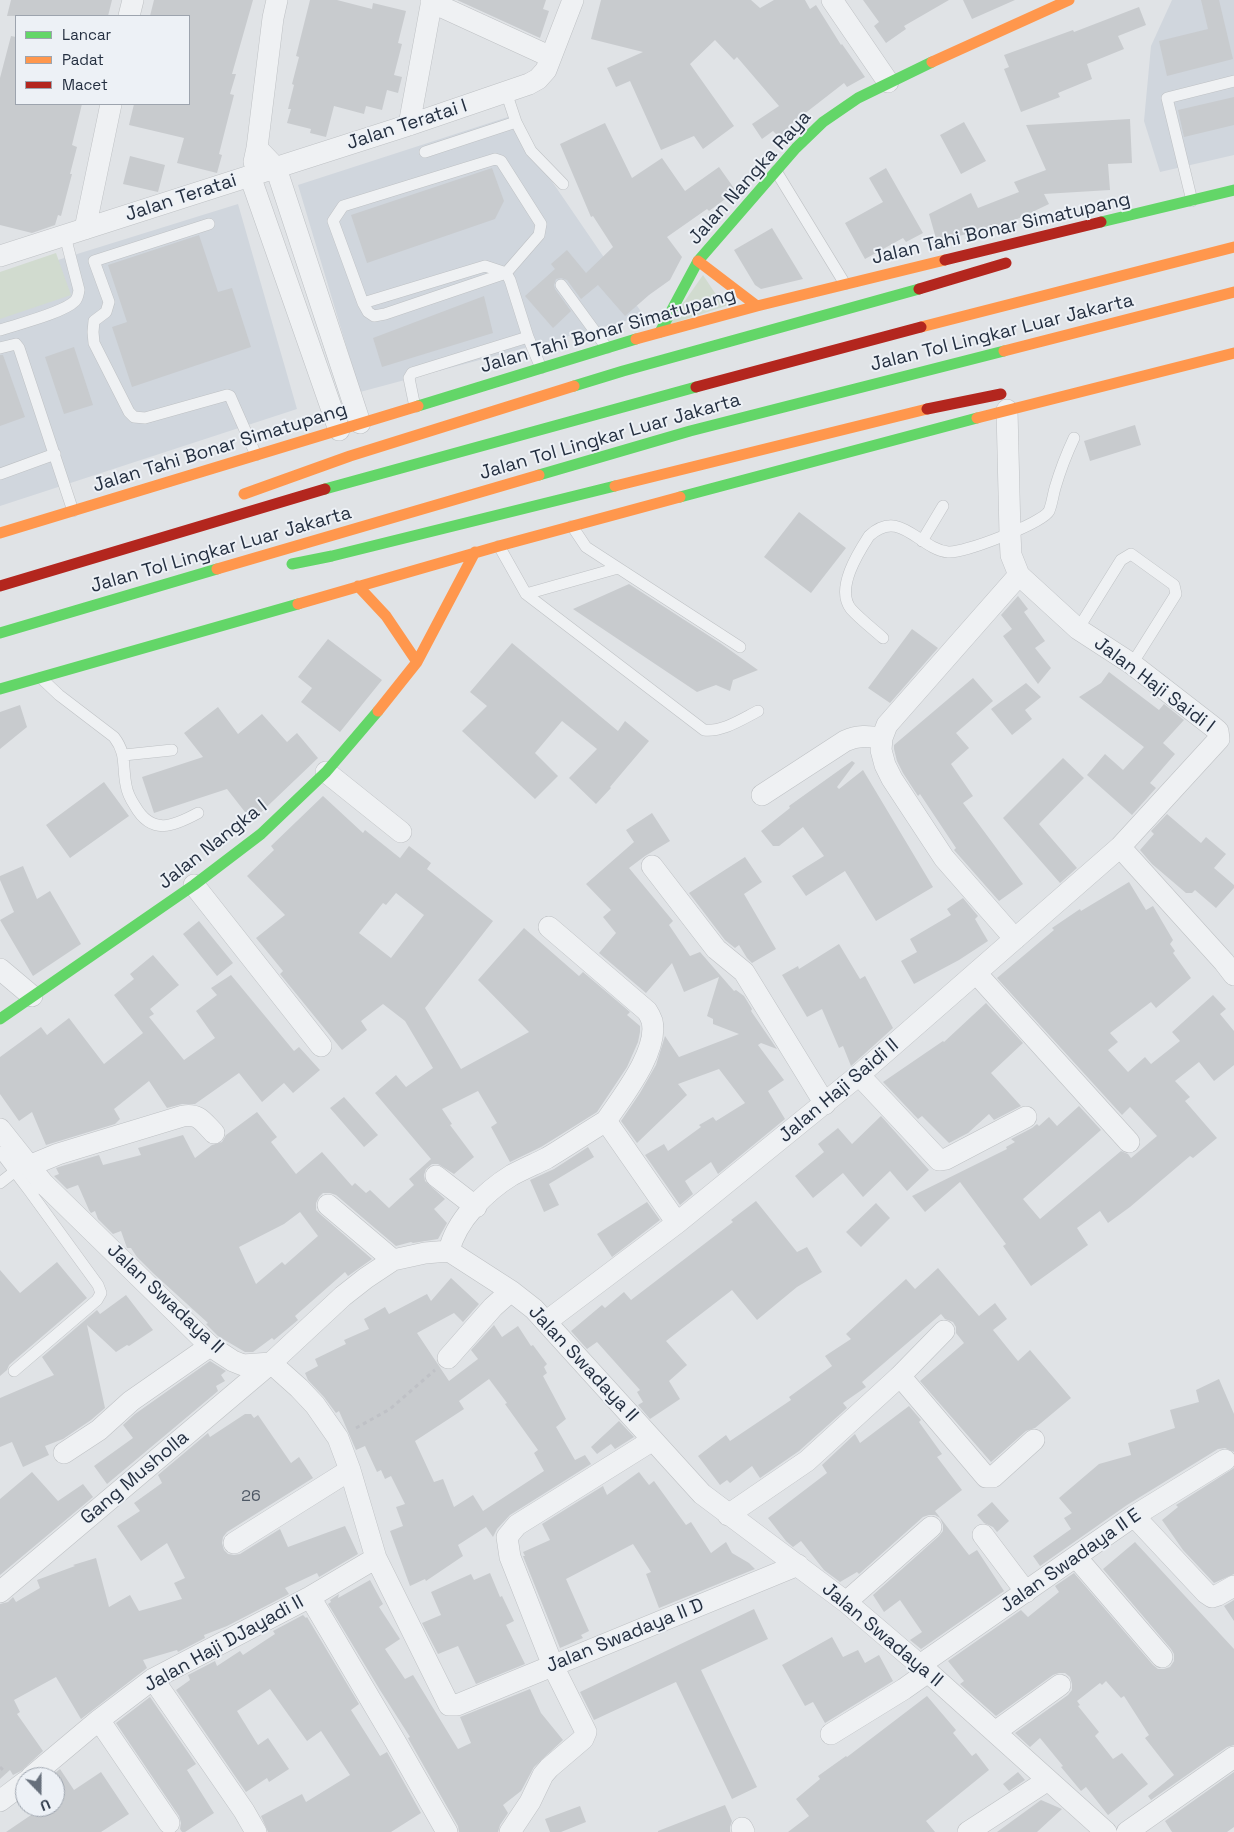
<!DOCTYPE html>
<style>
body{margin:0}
#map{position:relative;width:1234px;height:1832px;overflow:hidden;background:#e0e3e6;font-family:"Space Grotesk",sans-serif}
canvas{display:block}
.legend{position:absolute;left:15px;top:15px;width:175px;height:90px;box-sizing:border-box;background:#edf1f6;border:1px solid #9da4ae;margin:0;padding:6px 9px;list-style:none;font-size:15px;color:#253041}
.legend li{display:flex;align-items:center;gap:10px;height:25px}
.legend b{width:25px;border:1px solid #9da4ae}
.north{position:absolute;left:15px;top:1767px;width:50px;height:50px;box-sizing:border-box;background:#edf1f6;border:1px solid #9da4ae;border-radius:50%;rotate:158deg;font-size:14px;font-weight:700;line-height:20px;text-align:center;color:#253041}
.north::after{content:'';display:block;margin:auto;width:18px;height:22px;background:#666f7b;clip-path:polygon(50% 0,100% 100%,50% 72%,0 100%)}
</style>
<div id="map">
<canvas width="1234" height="1832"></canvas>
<ul class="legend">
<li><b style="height:6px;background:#63d668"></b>Lancar</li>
<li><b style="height:6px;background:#ff974d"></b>Padat</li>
<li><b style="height:6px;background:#b3261e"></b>Macet</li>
</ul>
<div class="north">U</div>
</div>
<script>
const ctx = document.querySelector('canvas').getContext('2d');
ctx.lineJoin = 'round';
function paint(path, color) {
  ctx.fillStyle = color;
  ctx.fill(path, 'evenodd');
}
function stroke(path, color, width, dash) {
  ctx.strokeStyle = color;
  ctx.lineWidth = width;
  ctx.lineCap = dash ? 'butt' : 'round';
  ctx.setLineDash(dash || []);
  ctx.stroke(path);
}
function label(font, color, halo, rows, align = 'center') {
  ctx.font = font + ' "Space Grotesk",sans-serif';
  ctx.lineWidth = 4;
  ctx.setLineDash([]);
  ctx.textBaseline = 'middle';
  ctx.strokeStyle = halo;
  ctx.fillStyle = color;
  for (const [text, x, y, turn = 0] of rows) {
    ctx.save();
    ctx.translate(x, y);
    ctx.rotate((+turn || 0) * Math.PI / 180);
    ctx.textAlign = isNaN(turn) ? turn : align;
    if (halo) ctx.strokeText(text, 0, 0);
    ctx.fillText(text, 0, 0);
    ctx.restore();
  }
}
paint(new Path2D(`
 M1172 0H1234V155L1160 172 1144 121 1151 46Z
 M508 117 644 316 360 392 298 185Z
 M238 204 297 409 0 506V278Z`), '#d0d6dd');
paint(new Path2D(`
 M56 253 71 295 0 319V272Z
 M703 275 715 293 729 305 668 325Z`), '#d1dbcf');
paint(new Path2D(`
 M11 0H112L108 16H7Z
 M154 0H253L232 74H236L230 94 234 95 219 154 222 155 217 173 177 163 184 138 129 125 134 104H189V16H150Z
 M310 0H337L372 9 373 3 406 11 398 43 402 44 394 75 402 77 398 93 387 90 382 110 366 106 364 114 334 106 326 137 310 133 311 129 287 123 291 109H288L294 85 292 84 299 57 296 56Z
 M457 0H546L543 9 549 11 540 38Z
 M601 0H751L760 8 774 0H805L810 9 816 5 841 45 842 44 865 77 847 87 844 83 790 125 793 129 782 140 773 131 762 139 752 124 779 106 737 57 734 60 715 40 690 64 734 126 703 149 694 136 661 150 630 81 616 87 607 68 643 52 591 39Z
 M863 0H949L904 26 906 29 886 43 874 26 879 22Z
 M963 0H1015L972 19Z
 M1201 0H1219L1233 59 1167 76 1159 41 1208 29Z
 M1139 7 1146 25 1118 36 1124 49 1087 64 1092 79 1058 93 1060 97 1021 112 1004 69 1009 67 1004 55 1073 30 1074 32Z
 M11 36 16 37V104H82L72 145 77 147 70 174H72L61 216 58 215 55 225 32 233 0 225V78Z
 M1234 97V125L1184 137 1178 110Z
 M1130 119 1132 163 1108 164 1110 190 1044 194 1049 204 1024 216 996 228V226L937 242 929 214 971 193 978 208 1019 192 1014 182 1046 170 1026 125Z
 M964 122 986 161 961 174 940 135Z
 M605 123 632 178 662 158 685 191 719 167 736 191 709 211 707 209 667 237 682 257 670 280 649 295 625 316 598 285 581 299 567 280 561 278 556 279 554 285 555 289 571 311 553 328 525 296 555 269 551 264 567 250 586 273 613 247 593 216 591 217 560 144Z
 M130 156 165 165 158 192 123 184Z
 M492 168 504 201 495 219 367 263 351 215Z
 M886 168 923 233 906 242 903 238 865 259 845 223 883 202 869 178Z
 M772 228 803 279 761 289 755 285 734 250Z
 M199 235 218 292 232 288 251 347 132 387 112 327 127 322 108 265Z
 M484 296 493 333 382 367 373 338Z
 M74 347 93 405 64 414 45 357Z
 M0 355H3L25 417 0 426Z
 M1135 425 1141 445 1090 461 1084 441Z
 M799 512 846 548 811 593 764 557Z
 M629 584 720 643 758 670 733 680 730 691 716 685 697 692 573 609Z
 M1018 596 1028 609 1024 612 1045 641 1035 648 1051 668 1038 684 1003 636 1012 629 1001 615Z
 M912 629 938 648 890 703 868 688Z
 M328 639 382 680 340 732 301 702 312 688 298 677Z
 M512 643 618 731 625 721 649 741 610 787 611 788 596 804 569 778 597 749 562 721 535 753 558 776 535 799 462 731 487 706 470 692Z
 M1109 672 1159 710 1164 704 1184 720 1163 743 1175 754 1150 783 1156 788 1132 815 1087 775 1105 754 1123 770 1144 747 1079 697 1101 683Z
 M973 678 993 701 956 733 969 748 951 764 973 796 963 803 1023 884 999 901 954 850 956 848 920 794 918 796 903 773 897 761 894 749V745Z
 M1026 683 1041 697 1025 710 1032 719 1012 735 991 709Z
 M20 705 27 727 0 749V712Z
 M218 707 238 734 262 714 287 742 297 733 318 758 252 821 227 789 154 813 142 777 203 757 184 733Z
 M1063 758 1084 778 1039 824 1077 868 1060 883 1003 818Z
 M852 761 855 763 837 787 839 789 863 770 933 887 876 921 845 871 806 896 792 876 824 856 803 827 779 846H773L761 831 790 808 789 806Z
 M104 782 129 816 70 858 46 825Z
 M323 796 363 833 365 830 400 858 409 846 431 863 427 869 493 921 425 1008 461 1069 529 1032 478 980 524 928 579 976 583 972 630 1012 627 1015 640 1026V1032L638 1042 627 1067 597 1112 541 1147 510 1162 491 1127 497 1123 478 1091 442 1109 452 1124 450 1125 474 1157 454 1174 438 1164H432L426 1169 424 1175 425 1181 445 1199 434 1209 447 1223 438 1239 413 1243 411 1242 396 1246 336 1195 330 1193H323L319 1197 316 1203V1210L320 1214 372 1259 348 1276 345 1272 295 1316 298 1320 274 1340 272 1338 253 1352H245L218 1336 206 1324 208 1323 153 1273 137 1257 131 1248H127L121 1231 113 1234 98 1219 95 1211 91 1213 89 1210 78 1185 67 1189 54 1176 59 1174 56 1168 62 1166 99 1155 103 1165 141 1155 138 1148 183 1135 195 1158 212 1145 222 1142 226 1135 257 1112 277 1137 271 1142 296 1174 322 1152 352 1186 355 1183 366 1193 370 1190 389 1208 414 1185 409 1179 431 1159 375 1093 396 1075 406 1087 433 1068 405 1021 383 1004 361 1021 367 1030 342 1050 280 974 283 971 256 938 285 915 247 876 274 850 271 846ZM396 893 424 915 391 958 359 933 383 903 386 905ZM300 1212 318 1236 285 1265 282 1262 256 1284 239 1247 284 1224Z
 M652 813 670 841 645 856 629 868 673 921 669 925 690 956 700 952 734 991 736 990 744 996 752 1009 751 1011 777 1049 761 1043 758 1045 784 1080 768 1091 785 1119 718 1174 711 1162 685 1181 693 1194 680 1205 645 1155 664 1144 668 1151 701 1127 699 1125 713 1117 716 1121 745 1103 719 1069 678 1084 687 1095 637 1143 621 1121 640 1093 656 1065 665 1036 679 1057 739 1034 713 1024V1019L707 1016 719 977 684 992 672 963 646 993 599 953 616 933 603 917 611 910 586 884 634 842 626 830Z
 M1167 814 1201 843 1206 837 1226 854 1214 868 1234 885V888L1216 908 1195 890 1192 893H1186L1152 864 1140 850 1154 834 1151 831Z
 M745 857 762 882 744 894 776 949 752 963 747 958 739 945 735 948 725 940 689 893Z
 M23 866 37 899 50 891 81 944 33 976 0 920 14 912 0 880V876Z
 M1129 882 1146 910 1153 906 1173 940 1170 944 1175 951 1173 953 1191 978 1156 1008 1151 1002 1110 1033 1118 1042 1108 1050 1128 1072 1145 1057 1151 1064 1180 1041 1172 1032 1213 995 1226 1009 1220 1014 1234 1031V1065L1214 1081 1199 1062 1175 1081 1190 1097 1185 1101 1217 1138 1193 1158 1190 1156 1130 1207 1108 1223 1100 1211 1077 1228 1088 1245 1031 1286 1003 1246 1006 1244 960 1182 925 1212 912 1196 1007 1149 1006 1147 1015 1142 1011 1139 1032 1128 1037 1124 1039 1126 1049 1117 1057 1126 1079 1106 1101 1130 1023 1199 1040 1219 1121 1151 1128 1154 1131 1158 1157 1136 1130 1107 1122 1115 997 978 1054 930 1052 928 1080 909 1081 911Z
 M963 898 978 916 975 919 988 941 959 960 914 984 901 961 917 952 910 939 951 915 947 909Z
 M199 921 233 963 217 976 183 934Z
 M839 944 860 979 865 976 893 1028 851 1066 843 1046 839 1048 822 1009 807 1017 782 975 798 966 799 969Z
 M153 955 179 985 150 1009 154 1014 149 1017 184 1060 215 1038 196 1011 217 995 211 988 231 975 294 1051 299 1047 320 1070 293 1093 284 1083 262 1102 239 1073 195 1104H182L167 1108 149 1081 114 1109 120 1119 115 1124 46 1145 32 1112 19 1121 0 1094V1057L41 1027 47 1035 69 1018 104 1064 143 1033 114 995 134 979 130 974Z
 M986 1003 1023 1043 991 1073 1021 1106 994 1120 989 1114 968 1133 949 1143 922 1116 918 1119 883 1082 943 1041 944 1042Z
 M344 1097 378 1135 364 1147 330 1108Z
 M881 1116 929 1170 907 1191 890 1171 863 1197 843 1173 813 1198 795 1176 824 1152 818 1144 838 1128 852 1144Z
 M588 1147 594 1157 549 1184 559 1205 544 1212 530 1180 554 1169Z
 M756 1201 797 1252 807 1247 822 1272 797 1287 757 1320 732 1290 666 1341 687 1365 669 1381 680 1399 650 1419 638 1405 643 1402 637 1392 640 1390 597 1342 587 1349 571 1331 602 1305 605 1308 624 1292 631 1300 733 1222 731 1220Z
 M647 1202 660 1220 612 1257 597 1234Z
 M876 1203 890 1218 861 1247 846 1232Z
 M57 1262 87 1298 9 1365 7 1370 0 1376V1270L20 1293Z
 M938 1268 979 1316 995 1303 1007 1319 993 1330 1018 1361 1030 1350 1071 1398 1035 1428 1026 1431 991 1462 920 1381 964 1343 956 1333V1327L953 1322 945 1319 941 1314 862 1382 866 1387 843 1403 847 1408 799 1451 760 1478 752 1466 730 1483 727 1480 720 1485 698 1456 726 1435 730 1441 791 1400 789 1397 832 1366 825 1356 851 1339 846 1334 906 1279 915 1289Z
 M451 1278 479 1304 463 1322 454 1313 417 1333 449 1381 478 1359 471 1350 494 1325 502 1337 518 1326 531 1346 533 1345 547 1364 544 1367 547 1373 543 1376 566 1419 556 1427 575 1460 585 1455 591 1464 510 1515 497 1529 493 1537 486 1527 458 1545 463 1556 426 1581 425 1579 410 1586 390 1531 403 1526 396 1507 405 1504 391 1476 385 1479 381 1470 377 1472 365 1446 356 1450 339 1411 336 1413 324 1397 308 1380 305 1373 318 1366 315 1359 346 1344 344 1340 369 1329 364 1319 385 1307 389 1314 427 1294 431 1301ZM489 1379 507 1403 505 1404 538 1450 534 1453 544 1471 483 1511 473 1495 454 1507 443 1479 434 1482 415 1441 464 1409 459 1401Z
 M126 1295 153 1330 129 1346 127 1345 116 1352 87 1325 105 1408 91 1420 63 1439 45 1446 49 1455 23 1467 12 1442 0 1447V1398L54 1375 42 1357 97 1310 100 1314Z
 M210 1361 226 1371 221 1375 225 1381 216 1386 218 1391 107 1484 94 1466 133 1438 123 1425 135 1414Z
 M1219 1379 1234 1414V1452L1225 1448 1218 1449 1127 1505 1040 1566 1033 1556 1071 1529 1064 1518 1072 1513 1059 1498 1099 1464 1131 1455 1128 1443 1175 1428 1170 1410 1199 1402 1196 1390Z
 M909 1406 921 1420 919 1422 942 1454 937 1457 962 1490 935 1511 969 1555 977 1550 1004 1591 921 1649 910 1640 922 1632 900 1600 884 1612 873 1595 939 1536 943 1531V1525L940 1518 935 1515H929L923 1517 859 1574 857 1572 840 1582 824 1570 801 1541 793 1547 786 1541 768 1518 827 1473 822 1465 855 1434 860 1443Z
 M245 1414H251L254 1418 258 1415 291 1463 299 1457 313 1478 227 1532 223 1537 222 1543 224 1550 228 1554 234 1555 240 1554 280 1529 288 1547 345 1526 358 1554 319 1577 317 1573 285 1588 289 1594 227 1626 204 1635 205 1638 178 1652 177 1650 143 1660 147 1668 81 1719 56 1677 14 1700 20 1712 17 1714 43 1751 21 1771 13 1775 10 1770 0 1779V1604L8 1602 13 1597 16 1602 40 1588 37 1580 75 1566 73 1565 96 1558 109 1607 130 1595 139 1611 182 1599 174 1583 185 1578 167 1543 141 1561 117 1526 140 1511 134 1503 162 1483 158 1475 208 1433 210 1437Z
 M619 1421 634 1437 615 1449 611 1444 597 1454 591 1447Z
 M1234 1468V1574L1214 1583 1183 1550 1162 1520 1178 1507 1176 1505Z
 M32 1472 58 1501 83 1484 93 1497 0 1575V1499Z
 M639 1472 649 1485 654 1481 686 1525 691 1522 711 1553 726 1542 732 1553 749 1563 755 1569 659 1608 646 1574 651 1572 633 1544 566 1579 589 1631 581 1635 583 1638 560 1648 523 1556H525L523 1552 550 1540 542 1524 603 1486 607 1495Z
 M992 1502 1009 1521 997 1532 993 1527 984 1523 977 1515Z
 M1135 1542 1234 1649V1745L1227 1747 1151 1800 1148 1796 1174 1775 1145 1738 1149 1735 1124 1696 1121 1698 1106 1681 1102 1685 1100 1683 1077 1701 1080 1705 1078 1706 1099 1732 1095 1736 1113 1759 1122 1753 1148 1784 1108 1815 1086 1787 1081 1791 1061 1767 1063 1766 1040 1738 1030 1747 1015 1733 1068 1695 1072 1690V1684L1070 1677 1065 1673H1059L1053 1675 996 1716 960 1684 964 1681 948 1661 1021 1610 1028 1617 1059 1592 1055 1586 1074 1573 1153 1665 1158 1669H1164L1170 1667 1174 1661V1654L1171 1649 1103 1569Z
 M490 1573 500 1597 502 1596 514 1621 506 1625 525 1664 476 1684 458 1646 438 1654 422 1623 441 1615 431 1592 471 1574 474 1580Z
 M370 1580 383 1604 379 1607 400 1639 385 1649 405 1679 413 1675 458 1749 471 1743 460 1717 530 1689 541 1713 563 1740 534 1767 521 1791 503 1805 508 1813 500 1825 498 1832H459L458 1826 408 1738 410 1737 380 1690 328 1604 331 1602 330 1600 339 1594 338 1598Z
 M1234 1600V1621L1224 1606Z
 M754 1609 768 1639 701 1670 757 1787 732 1799 676 1682 594 1720 580 1692Z
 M303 1615 306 1618 307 1617 359 1704 351 1710 380 1756 387 1752 421 1813 391 1832H268L261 1816 302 1794 306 1802 350 1775 321 1731 307 1741 270 1689 237 1711 258 1745 268 1738 289 1769 269 1782 267 1778 246 1792 176 1690 190 1680 188 1675 215 1661 217 1666 240 1651 243 1655 275 1634 273 1631Z
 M832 1637 843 1657 858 1650 865 1663 879 1655 893 1681 825 1723 813 1702 805 1706 782 1665Z
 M927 1696 956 1730 953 1733 972 1756 976 1753 989 1770 926 1821 935 1832H788L809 1816 796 1799 820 1779 818 1776 846 1756 847 1757Z
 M150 1697 196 1764 187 1770 214 1813 185 1832H182L180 1829 181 1823 179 1816 116 1723Z
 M60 1769 74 1790 101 1772 129 1814 101 1832H6L34 1813 29 1807H55V1773Z
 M1018 1772 1025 1780 1009 1791 1003 1784Z
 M1234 1772V1827L1227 1832H1172L1165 1821Z
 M1041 1800 1062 1809 1037 1832H997Z
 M725 1805 732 1821 730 1827V1832H658V1831Z
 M580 1806 586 1822 561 1832H550L545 1819Z`), '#c8cbce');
const lane = new Path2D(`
 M506 92 516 122 531 151 563 184
 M425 152 516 122
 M776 171 845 284
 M1192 201 1167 98 1234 81
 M209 224 94 261 109 302 106 312 94 321 93 332 94 343 129 412 134 417 145 418 227 395 230 396 256 455
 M561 285 607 348
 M363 303 485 266 506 273 539 235 541 224 501 161 495 159 343 206 333 221 363 303 368 312 374 316 385 314 506 273 510 280 528 337 541 368
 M0 330C18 324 63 313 75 301 78 298 78 295 79 290L65 236
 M0 348 16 344 19 348 73 511
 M415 407 409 378 412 373 528 337
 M0 474 55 454
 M572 526 586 547 740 647
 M922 541 943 506
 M499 546 526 594 704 730C723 732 742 719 758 711
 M526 594 618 568
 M1078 629 1121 560 1131 554 1174 585 1176 594 1132 664
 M883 638C873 629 860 619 851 609 835 589 858 553 869 536 900 507 919 549 948 552 962 554 1043 523 1049 511 1052 504 1053 495 1055 488 1060 471 1066 455 1074 438
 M41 678 59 695 114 737C127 754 122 765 126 785 127 792 131 800 135 806 152 836 174 826 198 813
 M124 755 172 750
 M0 1152 31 1193
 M0 1183 14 1172
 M14 1371 97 1300 101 1293 98 1285 31 1193 43 1183`);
const street = new Path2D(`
 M832 0 888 82
 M431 2 551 57
 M129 16 133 0
 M409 125 432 0
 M257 148 276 168 360 423
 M254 162 257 148 273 18 277 0
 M250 176 339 430
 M85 229 111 104
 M0 256 409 125 529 84 538 79 546 70 573 0
 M326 772 401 832
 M762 795 845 741C858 735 868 736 882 738
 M1120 847 1224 962 1234 975
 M652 866 716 949 744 972 825 1104
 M194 885 321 1046
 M549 927 647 1011C649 1014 651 1018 652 1021 659 1051 622 1097 606 1121L677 1223
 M1015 939 944 858 892 779 885 765 881 750 882 738 887 725 1019 575
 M0 969 32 996
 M976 973 1129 1142
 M859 1075 939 1160 946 1159 1026 1117
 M0 1129 43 1183 210 1346 233 1361 243 1365 271 1363 343 1296 366 1278 393 1260 425 1253 449 1251 511 1291 534 1309 702 1494 846 1602 928 1672 1106 1832
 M29 1166 58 1154 183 1116C199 1113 203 1122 214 1133
 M436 1176 476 1207
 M328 1205 393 1260
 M449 1251C456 1220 486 1191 512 1175 523 1169 535 1164 547 1158 567 1146 586 1133 606 1121
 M547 1321 677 1223 859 1075 1120 847 1219 739 1218 731 1212 726 1132 664 1078 629 1019 575 1011 555 1010 534 1007 410
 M448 1358 493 1307 511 1291
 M900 1376 986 1477H993L1034 1440
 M64 1453 99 1430 131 1401 210 1346
 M728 1515 807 1461 900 1376 944 1331
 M1134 1516 1206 1593 1212 1597 1218 1595 1234 1586
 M983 1535 1026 1592
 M234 1543 350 1470
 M1076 1557 1162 1657
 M0 1592 271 1363 299 1388 315 1405 338 1438 350 1470 376 1558 449 1705H457L798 1565
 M310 1597 395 1741 447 1832
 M846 1602 931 1527
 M920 1665 1134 1516 1225 1460
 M153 1679 244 1811 256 1832
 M99 1720 169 1823
 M995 1732 1060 1685
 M831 1734 904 1689 928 1672
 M31 1777 99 1720 153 1679 310 1597 376 1558
 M0 1801 25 1782
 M742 1828 744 1832
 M510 1832 530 1802 543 1775 549 1768 583 1739 586 1732 553 1666 510 1557 507 1537 517 1525 653 1440
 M968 1832 1048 1780
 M1127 1832 1234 1757`);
stroke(lane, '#bec1c4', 12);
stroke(street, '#bec1c4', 22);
stroke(new Path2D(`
 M356 1428 390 1409 435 1370
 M0 1767 5 1772`), '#bfc1c6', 3, [4, 4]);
stroke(lane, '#eff1f3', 11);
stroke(street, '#eff1f3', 21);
stroke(new Path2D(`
 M1101 222 1234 190
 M660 332 698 261 796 148 823 122 858 98 932 62
 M574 386 623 371 919 289
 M418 406 636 339
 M539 475 690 431 1004 351
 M325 489 696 387
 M680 497 977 418
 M292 564 332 556 615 486
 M0 633 217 569
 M0 689 298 604
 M0 1019 194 885 261 834 326 772 378 711`), '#63d668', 11);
stroke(new Path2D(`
 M932 62 1069 0
 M698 261 757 306
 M921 327 1234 247
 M636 339 757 306 945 260
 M1004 351 1234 292
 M977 418 1234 353
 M615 486 927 409
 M244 494 350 456 574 386
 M0 533 418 406
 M217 569 539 475
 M358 586 386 616 417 662
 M298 604 499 546 680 497
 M378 711 417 662 475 552`), '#ff974d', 11);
stroke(new Path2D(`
 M945 260 1101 222
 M919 289 1006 263
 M696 387 921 327
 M927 409 1001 394
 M0 586 325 489`), '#b3261e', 11);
label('16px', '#4e5865', null, [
 ["26",251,1497]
]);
label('19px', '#253041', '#edf1f6', [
 ["Jalan Teratai I",407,125,-18],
 ["Jalan Nangka Raya",750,178,-48],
 ["Jalan Teratai",181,198,-18],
 ["Jalan Tahi Bonar Simatupang",1001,229,-13],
 ["Jalan Tahi Bonar Simatupang",608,331,-16],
 ["Jalan Tol Lingkar Luar Jakarta",1002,333,-14],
 ["Jalan Tol Lingkar Luar Jakarta",610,437,-16],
 ["Jalan Tahi Bonar Simatupang",220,448,-17],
 ["Jalan Tol Lingkar Luar Jakarta",221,550,-16],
 ["Jalan Haji Saidi I",1154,685,37],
 ["Jalan Nangka I",213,845,-38],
 ["Jalan Haji Saidi II",839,1091,-40],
 ["Jalan Swadaya II",165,1299,43],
 ["Jalan Swadaya II",583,1364,47],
 ["Gang Musholla",135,1478,-40],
 ["Jalan Swadaya II E",1071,1561,-35],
 ["Jalan Swadaya II",882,1635,40],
 ["Jalan Swadaya II D",625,1636,-22],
 ["Jalan Haji DJayadi II",224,1644,-29]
]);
</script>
